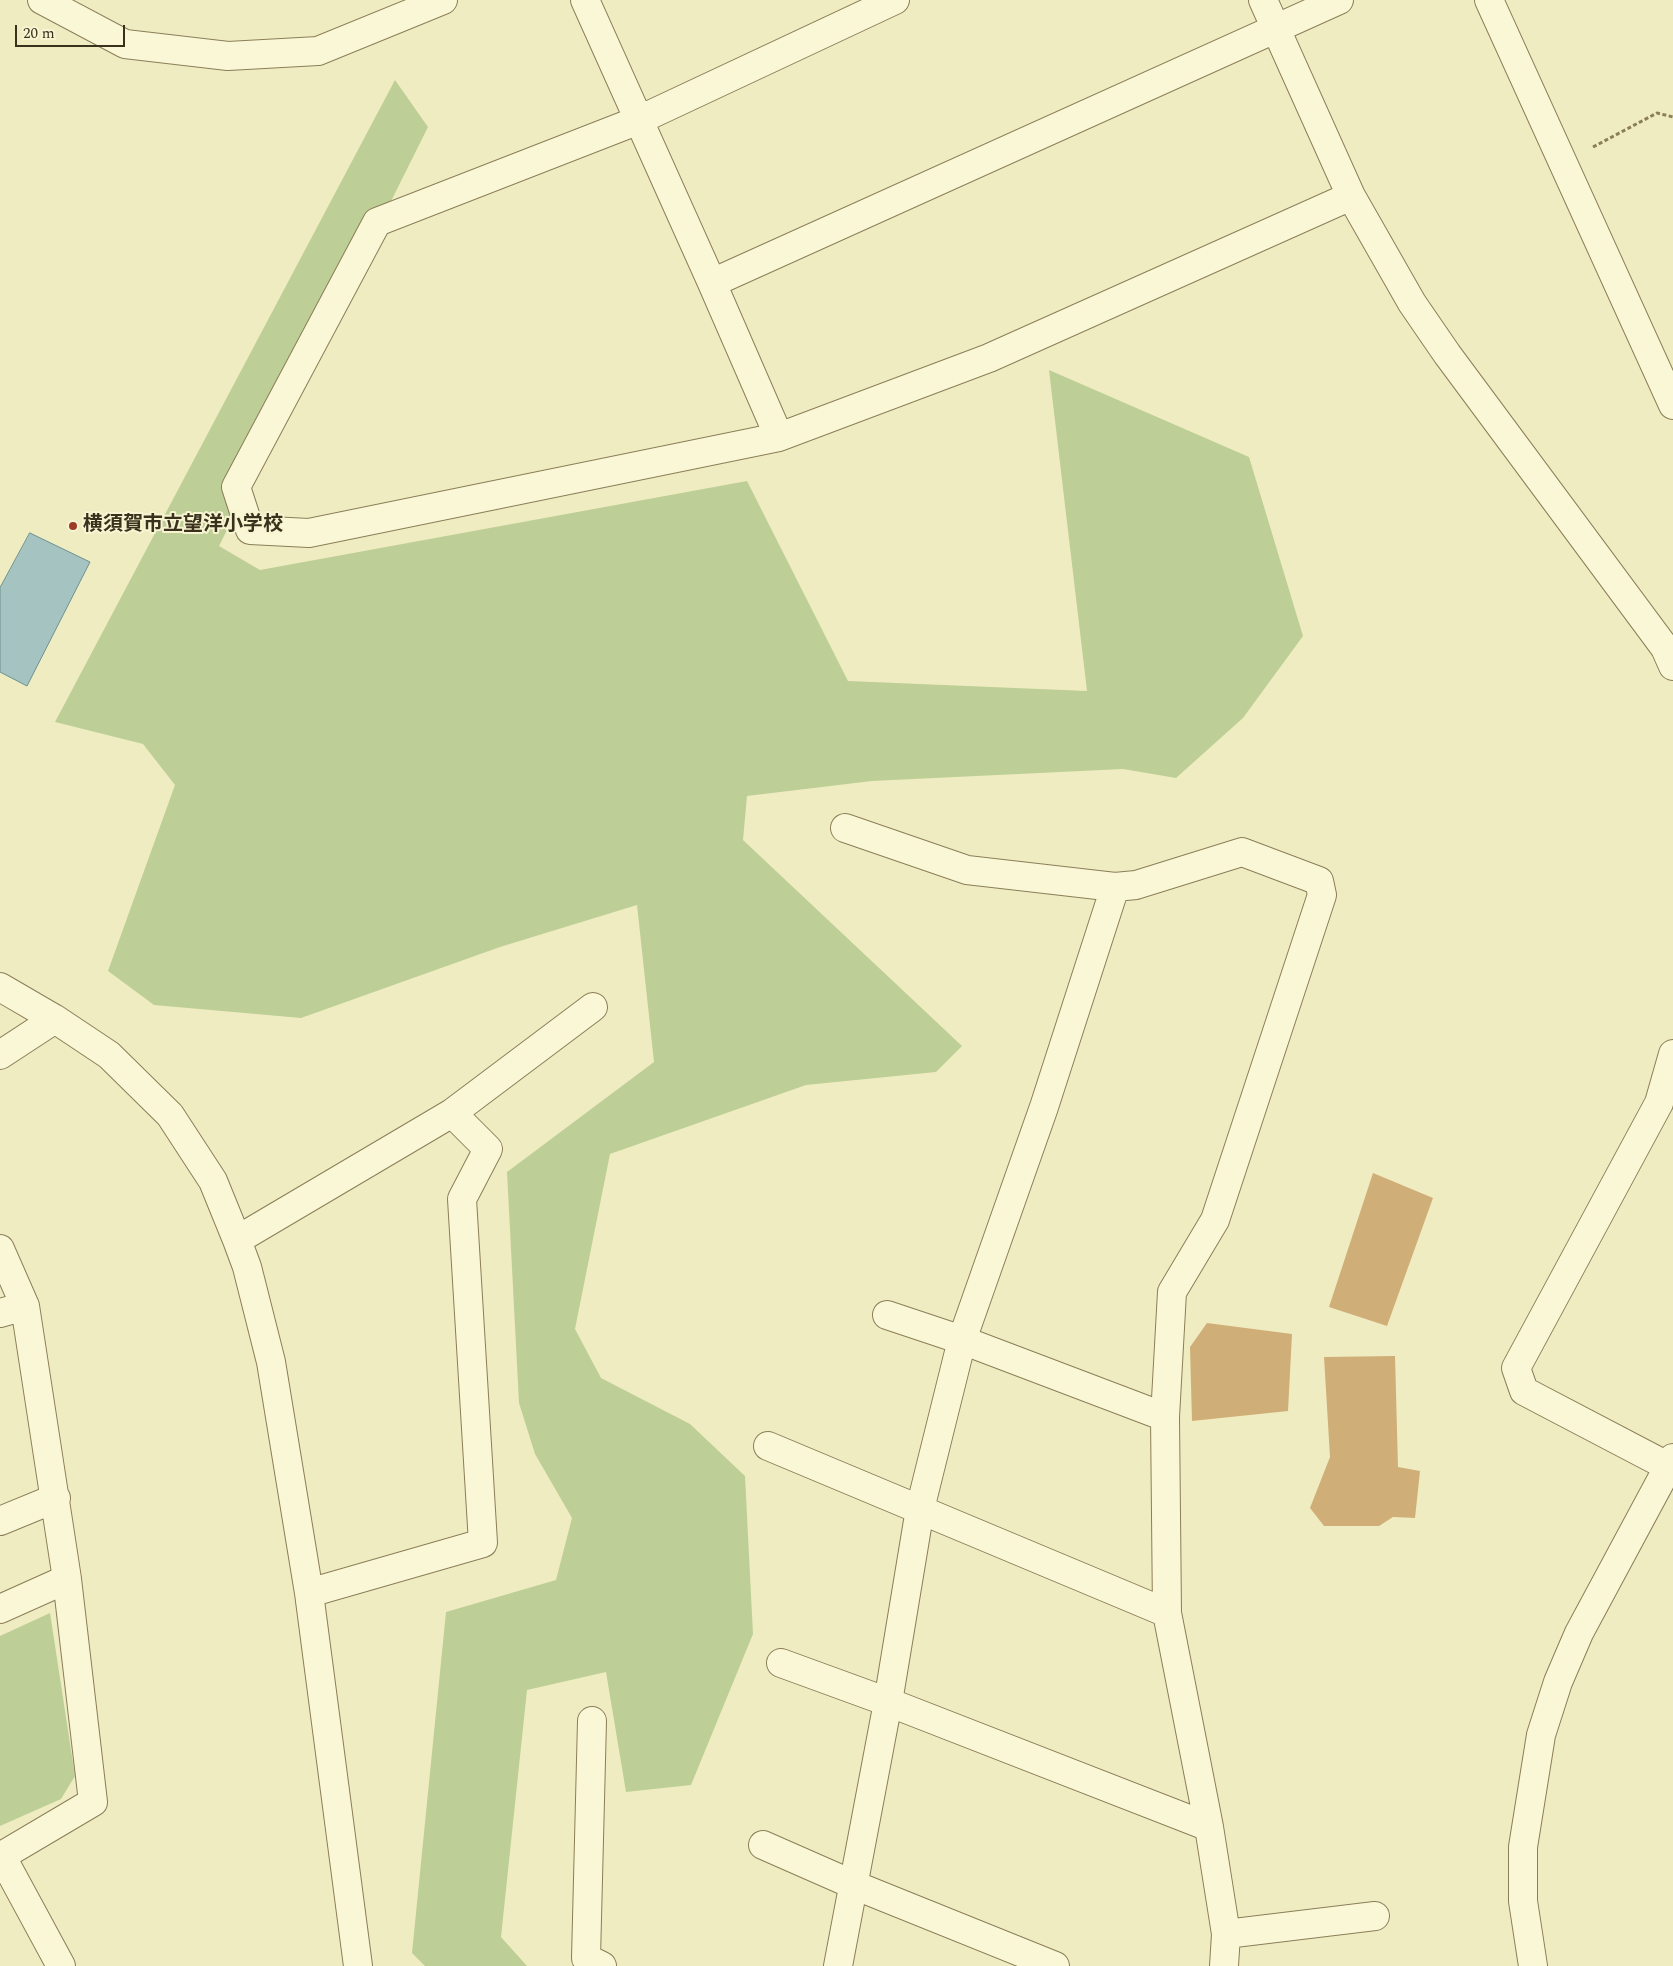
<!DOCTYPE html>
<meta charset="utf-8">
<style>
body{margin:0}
#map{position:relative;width:1673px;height:1966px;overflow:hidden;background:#f0ecc2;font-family:Spectral,serif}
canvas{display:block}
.scale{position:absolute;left:15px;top:25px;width:110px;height:22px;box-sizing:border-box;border:2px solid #3a311d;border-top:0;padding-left:6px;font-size:15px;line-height:18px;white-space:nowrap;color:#3a311d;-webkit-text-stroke:4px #f7f4d2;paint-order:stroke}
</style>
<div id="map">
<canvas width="1673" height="1966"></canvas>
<div class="scale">20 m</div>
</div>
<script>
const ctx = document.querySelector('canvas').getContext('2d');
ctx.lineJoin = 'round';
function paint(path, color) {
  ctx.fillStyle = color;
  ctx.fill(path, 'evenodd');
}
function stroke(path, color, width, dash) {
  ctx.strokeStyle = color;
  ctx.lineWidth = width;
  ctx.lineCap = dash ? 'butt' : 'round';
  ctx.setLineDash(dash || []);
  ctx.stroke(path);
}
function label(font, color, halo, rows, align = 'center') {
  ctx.font = font + ' Spectral,"Noto Sans JP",serif';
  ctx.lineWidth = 4;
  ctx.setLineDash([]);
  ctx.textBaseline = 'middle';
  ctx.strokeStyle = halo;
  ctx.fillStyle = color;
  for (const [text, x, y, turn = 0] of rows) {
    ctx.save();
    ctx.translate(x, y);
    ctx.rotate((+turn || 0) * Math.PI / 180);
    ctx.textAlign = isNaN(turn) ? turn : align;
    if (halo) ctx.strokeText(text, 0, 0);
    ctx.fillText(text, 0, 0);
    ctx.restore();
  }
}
paint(new Path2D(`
 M395 80 428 127 219 546 260 570 747 481 848 681 1087 691 1049 370 1249 457 1303 636 1243 718 1176 778 1123 769 872 781 747 796 743 840 962 1046 936 1072 806 1085 610 1154 575 1329 601 1378 690 1424 745 1476 753 1634 691 1785 626 1792 606 1672 527 1690 501 1937 527 1966H425L412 1953 446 1612 556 1580 572 1518 535 1454 519 1403 507 1172 654 1062 637 905 500 947 301 1018 154 1005 108 971 175 785 143 744 55 722Z
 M50 1613 75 1776 61 1799 0 1826V1636Z`), '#bdcf96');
const water = new Path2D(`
 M30 533 90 562 27 686 0 672V588Z`);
paint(water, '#a5c3c0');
stroke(water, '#6b9190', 1);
paint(new Path2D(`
 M1373 1173 1433 1198 1387 1326 1329 1307Z
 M1207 1323 1292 1334 1288 1411 1192 1421 1190 1347Z
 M1395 1356 1398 1467 1420 1471 1415 1518 1393 1517 1379 1526H1324L1310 1508 1330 1457 1324 1357Z`), '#d0ae77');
const minor = new Path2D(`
 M42 0 125 44 228 56 318 51 443 0
 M585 0 712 283 779 437
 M895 0 639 120 377 222 236 487 250 530 309 533 779 437 989 358 1351 196
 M1263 0 1351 196 1412 303 1447 354 1665 648 1673 666
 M1489 0 1673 405
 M712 283 1339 0
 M845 828 967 870 1115 887 1136 885 1242 852 1319 881 1322 895 1215 1220 1172 1292 1165 1417 1167 1613 1209 1827 1226 1934 1224 1966
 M0 987 55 1019 109 1055 170 1115 213 1181 237 1240 247 1267 271 1362 309 1593 358 1966
 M1673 1054 1659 1103 1516 1368 1524 1391 1673 1469
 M0 1055 55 1019
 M237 1240 452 1113 593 1007
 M0 1249 25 1306 67 1579 93 1802 0 1857
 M0 1313 25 1306
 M887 1315 962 1340 1165 1417
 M768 1446 1167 1613
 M0 1521 56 1498
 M309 1593 483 1543 462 1199 488 1149 452 1113
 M0 1609 67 1579
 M781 1663 888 1702 1209 1827
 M592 1721 586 1958 602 1966
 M763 1845 854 1885 1055 1966
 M2 1857 61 1966
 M1226 1934 1375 1916
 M838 1966 888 1702 920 1509 962 1340 1044 1107 1115 887
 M1533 1966 1523 1901V1847L1541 1735 1558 1682 1579 1633 1673 1458`);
stroke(minor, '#8b7e58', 30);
stroke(new Path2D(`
 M1593 147 1657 113 1673 117`), '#8b7e58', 3, [4, 2.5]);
stroke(minor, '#faf7d6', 28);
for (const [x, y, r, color] of [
 [73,526,5,"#9d3d26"]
]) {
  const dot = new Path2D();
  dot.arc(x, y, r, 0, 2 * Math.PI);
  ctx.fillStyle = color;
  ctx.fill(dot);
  stroke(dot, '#f7f4d2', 2);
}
label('bold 20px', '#3a311d', '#f7f4d2', [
 ["横須賀市立望洋小学校",83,526]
], 'left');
</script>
